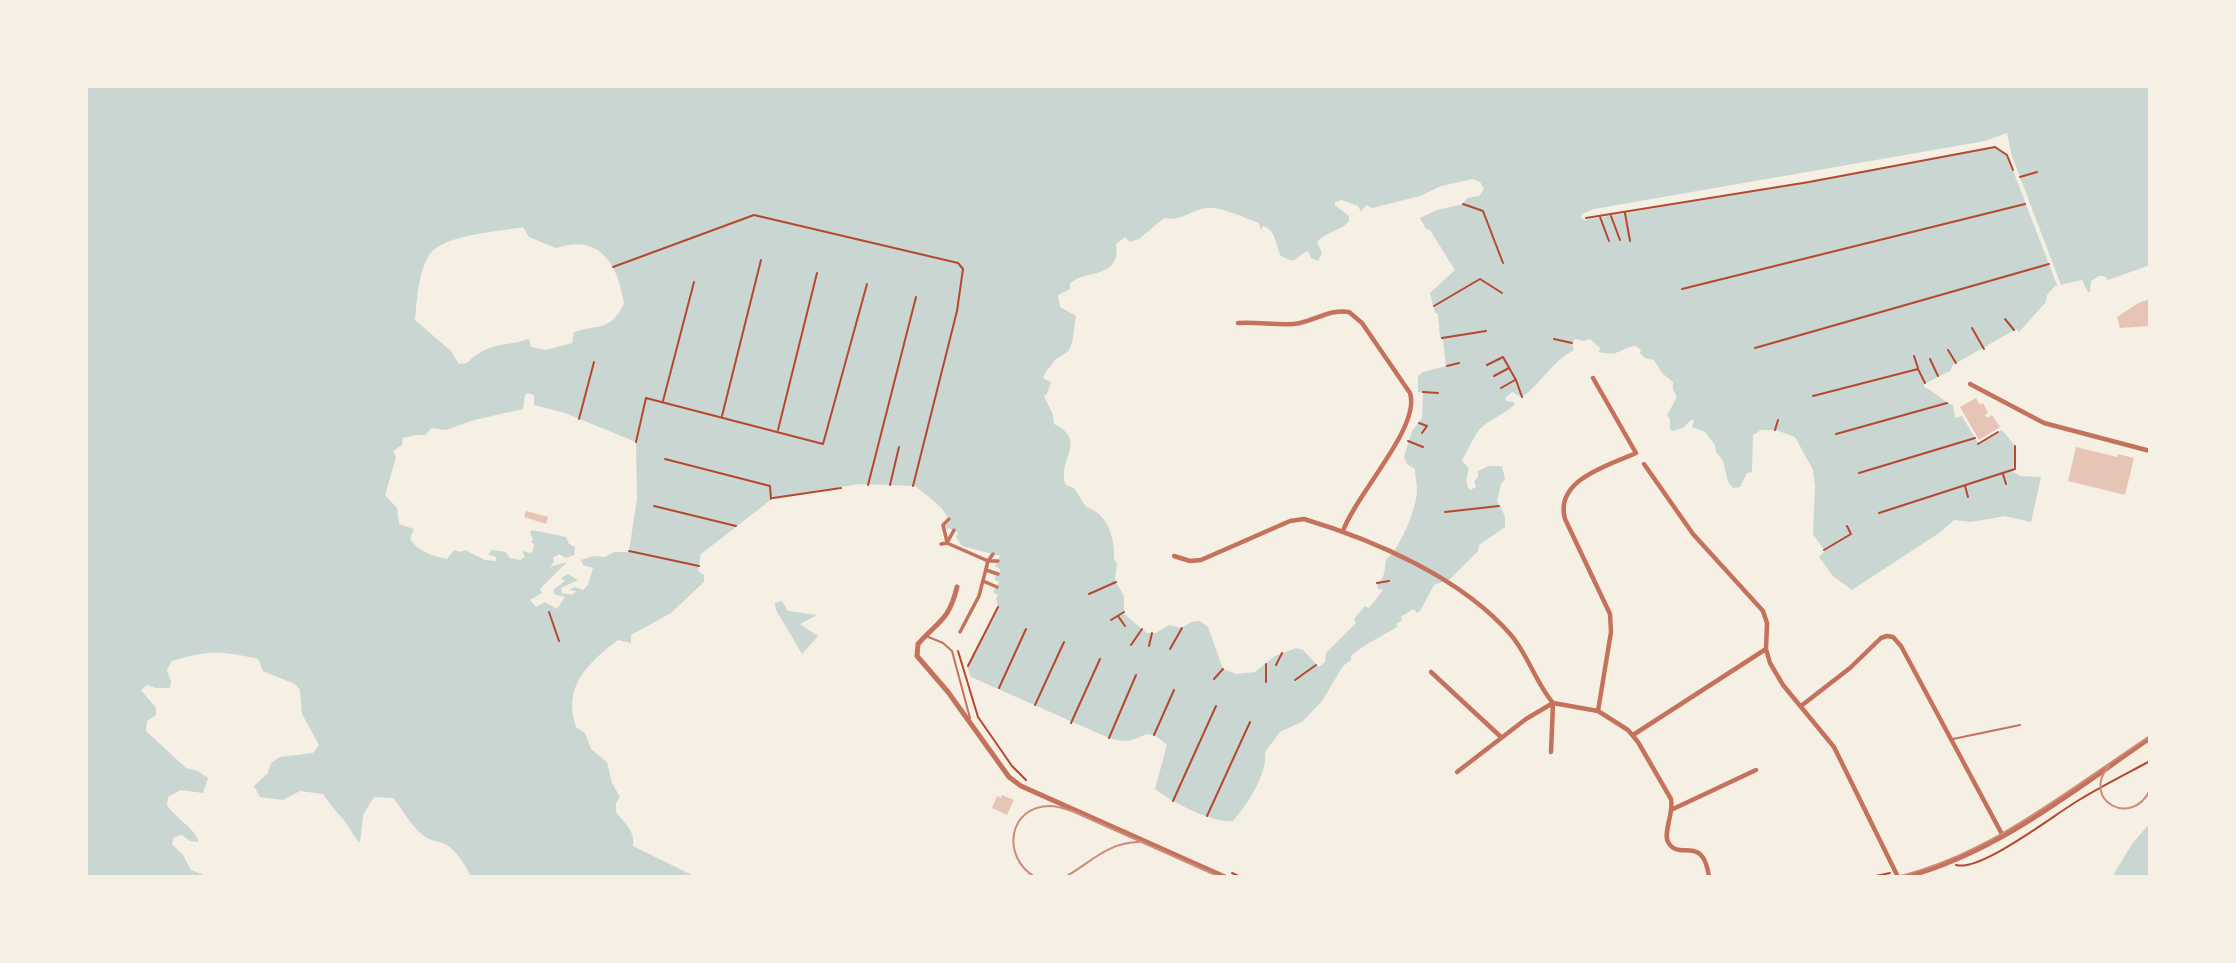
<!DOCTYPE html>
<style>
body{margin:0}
#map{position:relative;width:2236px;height:963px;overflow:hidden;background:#f6efe4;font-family:"IBM Plex Sans",sans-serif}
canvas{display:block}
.frame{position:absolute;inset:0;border:88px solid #f6efe4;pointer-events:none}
</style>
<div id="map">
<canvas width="2236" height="963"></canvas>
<div class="frame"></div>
</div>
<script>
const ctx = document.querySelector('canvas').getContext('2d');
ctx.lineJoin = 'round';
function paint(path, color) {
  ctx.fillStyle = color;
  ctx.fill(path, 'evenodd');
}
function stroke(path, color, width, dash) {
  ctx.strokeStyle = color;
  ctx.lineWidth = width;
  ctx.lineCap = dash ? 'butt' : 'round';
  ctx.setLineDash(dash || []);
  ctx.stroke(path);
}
paint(new Path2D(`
 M86 86H2150V265L2108 280 2104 276H2099L2091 281 2090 292H2088L2082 280 2055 286 2047 295 2046 302 2019 332 2016 329 1953 365 1950 371 1924 384V387C1935 392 1944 402 1953 405L1955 418 1962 416 1978 443 2002 430 2015 446 2013 472 2020 476 2041 477 2031 522 2005 516 1971 522 1954 520 1939 533 1852 590 1833 576 1819 557 1825 551 1813 534 1815 486 1813 470 1795 437 1776 430H1761L1753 435 1752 472 1747 473 1740 487 1733 488 1728 482 1723 461 1716 452 1715 445 1705 432 1692 427 1694 420H1691L1683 428 1672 431 1670 428V419L1667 415 1676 399V394L1673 390V382L1662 373 1654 360 1645 358 1640 353 1641 350 1636 346C1618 348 1622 357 1599 352L1600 348 1590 339 1584 341 1575 339 1572 343 1574 350C1552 361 1541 384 1522 397L1512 392 1505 398 1506 401 1514 402 1515 404C1504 415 1489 419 1479 430 1474 437 1467 451 1462 460L1469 469C1466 476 1465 484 1470 490L1476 487 1474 482 1478 477V471L1489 466H1502L1505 479 1501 484 1497 501 1505 516V527L1479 545 1478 551 1450 579 1434 585 1420 611 1417 613 1413 609 1401 617 1402 620 1396 624 1398 626C1382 637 1365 643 1351 656V660L1343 666 1322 701 1303 721 1280 732 1265 752C1268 773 1247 805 1233 821 1211 823 1172 802 1155 789L1167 745C1144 725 1147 739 1126 741 1120 741 1114 739 1109 738L971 677 967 665 998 607 996 599 998 595 993 592 999 582 994 579 1001 570 995 566 1000 556 962 546 956 537 958 533 949 528 947 530 945 526 951 520C945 516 945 511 939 506 933 499 923 493 915 486L860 484 773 498 701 554 698 571 704 575V582L671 613 631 635V643L618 640C589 662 562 686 576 727L585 733 591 749 607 762 612 783 620 797 616 803V812C625 824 635 830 633 846L696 877H470C469 868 453 847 445 844 438 841 431 841 424 836 410 826 404 810 393 798L374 797 363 815 360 843C353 837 352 830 346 823 338 813 330 805 323 794L300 791 283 800 260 797 254 786 268 773 271 763 280 757 313 753 319 745 302 714 300 690 295 684 263 671 258 659C221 651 209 650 172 661L167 670 171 681 170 688H156L147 685 141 690 156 708V715L147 721 146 731 186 768 198 771 208 778 203 793 181 790 168 797 167 805C176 819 194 827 199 842L190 841 182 835 174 837 172 844 183 855 191 870 202 874 203 877H86ZM1473 179 1480 182 1484 189 1479 196 1467 198 1463 204 1437 210 1420 218 1426 229 1430 230 1455 270 1430 293 1435 313 1438 314 1440 337 1443 340 1446 366 1423 372 1418 376V392L1423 393 1422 418 1412 431 1404 457 1407 464 1415 469C1415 476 1417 484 1417 491 1417 506 1399 552 1387 558 1383 568 1388 574 1377 584L1378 589 1383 590 1369 608 1365 606 1354 619 1356 623 1326 653 1325 662 1319 667 1303 650 1296 648 1275 656 1255 672 1237 674 1223 669 1208 627 1200 621 1191 622 1182 628 1169 625 1156 633H1147L1124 614V596L1115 580 1117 563 1114 560C1115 539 1109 514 1086 507L1074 488 1066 485C1056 460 1089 441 1054 424L1053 415 1044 396 1047 394 1051 382 1043 378C1045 372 1051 366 1055 360 1059 356 1065 355 1069 350 1074 341 1074 326 1076 316L1060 307 1058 295 1070 289V284C1083 269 1122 280 1116 244L1125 237 1130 242 1139 239 1164 218C1181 222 1191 210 1206 208 1219 206 1245 218 1259 223L1261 230 1263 226C1277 231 1275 245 1281 256 1300 265 1292 258 1308 251L1311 258 1318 261 1322 253 1317 242C1326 231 1340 232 1349 221V216L1335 205V202L1342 200 1358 206 1361 212 1366 205 1372 208 1420 196 1441 186ZM523 227 529 237 556 248C600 233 618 264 624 304 610 332 599 324 574 332L572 343 546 350 531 347 529 339C503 347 488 342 467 363L459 364 451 351 415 320C417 299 418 274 429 255 443 234 499 232 523 227ZM528 393 534 395V405L565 413 636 442 637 498 629 552H614L605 557 593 556 581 560 583 565 593 568 588 585 583 590 575 587 569 590 576 591 572 595 562 593 561 588 578 580 568 574 561 578 565 581 553 590 554 594 565 597 557 609 545 602 536 607 530 600 542 593 540 589 567 562 550 567 554 562 553 558 559 554 566 558 574 555 575 547 569 544 566 537 532 530 530 532 533 540 531 542 534 544 533 551 530 553 522 551 525 557 520 560 510 558 506 552 492 550 488 554 496 557V561L485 560 465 550 461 552 454 550 447 559C433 556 416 551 410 538L414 529 399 524 397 508 385 495 396 457 393 451 402 445 403 438 416 435H426L431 428 446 430 474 420 523 409 525 395Z
 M782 601 788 611 817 615 800 624 818 636 802 654 776 610 775 603Z
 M2150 823V877H2112L2132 844Z`), '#c9d6d2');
paint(new Path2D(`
 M2007 133 2012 156 2061 285H2057L2007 155 1995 147 1809 182 1585 220 1581 218 1582 214 1594 209 1945 148 1985 141Z`), '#f6efe4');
paint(new Path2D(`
 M2150 299V326L2120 328 2117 317 2138 303Z
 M1976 398 1980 405 1983 403 1988 413 1985 415 1987 418 1992 415 2000 427 1979 440 1960 407Z
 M2076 447 2117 457 2118 454 2134 458 2125 495 2068 481Z
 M526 511 548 517 546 524 524 517Z
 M1002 795 1014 800 1007 815 992 808 997 796 1001 798Z`), '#e6c5b7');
stroke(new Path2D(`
 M2020 177 2037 172
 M1463 204 1483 211 1503 263
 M1625 213 1630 241
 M1611 216 1620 240
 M1600 217 1609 241
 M1586 218 1809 182 1995 147 2007 155 2013 170
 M613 267 754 215 958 263 963 269 957 311 913 486
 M1682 289 2025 204
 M1434 306 1480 279 1502 293
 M2005 319 2014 330
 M1972 328 1984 349
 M1442 338 1486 331
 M1554 339 1572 343
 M1755 348 2049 264
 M1948 350 1956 363
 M1914 356 1918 368
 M1930 359 1938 376
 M1487 365 1503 357 1516 380 1522 397
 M1447 366 1459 363
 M1494 376 1509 368
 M1501 388 1515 380
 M1423 392 1438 393
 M1813 396 1918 369 1925 383
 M663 401 694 282
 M722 416 761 260
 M579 419 594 362
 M1419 423 1427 426 1422 433
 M778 430 817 273
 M1775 430 1778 420
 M1836 434 1947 403
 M1408 441 1423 447
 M636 442 646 398 823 444 867 284
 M1978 444 1998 432
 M665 459 770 486 771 499
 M1859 473 1975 438
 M2003 474 2006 484
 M868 485 916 297
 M890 485 899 447
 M1965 486 1968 497
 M773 498 841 488
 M654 506 736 526
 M1445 512 1499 506
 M1879 513 2015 469V446
 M1824 550 1851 534 1847 526
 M629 551 699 566
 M1377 583 1389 581
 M1089 594 1116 582
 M549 612 559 641
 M1118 616 1125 626
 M1111 620 1124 612
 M1131 645 1142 629
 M1149 646 1152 633
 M1170 649 1182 628
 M958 651 978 717 1012 766 1026 780
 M1276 665 1282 653
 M968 666 998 607
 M1214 679 1223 669
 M1295 680 1316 665
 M1266 682V664
 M999 688 1026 629
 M1035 705 1064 642
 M1071 723 1100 659
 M1154 735 1174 690
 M1109 738 1136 675
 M1173 801 1216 706
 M1207 816 1250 722
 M1956 865C1981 872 2055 814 2079 800 2102 786 2126 774 2150 761
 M1232 873 1241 877
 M1871 877 1890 873`), '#b5482f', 2);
stroke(new Path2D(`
 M926 636 943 643 952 651 970 718
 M1953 739 2020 725`), '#c5725c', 2);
stroke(new Path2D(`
 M948 541 954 530
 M947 542 943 525 949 519
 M941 544 947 543 988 561 979 596 960 632
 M993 554 988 561H998
 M986 570 998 574
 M983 581 997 587`), '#c5725c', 3.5);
stroke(new Path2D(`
 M1238 323C1257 321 1284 327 1300 323 1318 319 1331 309 1349 312L1362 323 1410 393C1421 427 1356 494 1343 531
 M1593 378 1636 453C1609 465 1554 480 1565 519L1610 614 1611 632 1598 711
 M1970 384 2044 423 2150 451
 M1644 464 1693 534 1763 611 1767 623 1766 649 1770 663 1783 685 1834 747 1898 877
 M1174 556 1190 561 1201 560 1290 521 1304 519C1374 540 1462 578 1511 635 1528 655 1536 683 1553 703L1598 711 1628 730 1638 742 1671 799C1674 813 1663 832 1668 842 1679 862 1703 833 1709 877
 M1431 672 1501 737
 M1801 706 1850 668 1881 638 1887 636 1893 637 1901 646 2003 836
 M1633 735 1766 649
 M1551 752 1553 704
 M1457 772 1526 719 1553 703
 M1673 809 1756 770`), '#c5725c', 4.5);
stroke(new Path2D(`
 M957 587C949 621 938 621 918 644L917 656 948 692 1009 777 1021 786 1225 877
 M1905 877C1996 853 2073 791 2150 738`), '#c5725c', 5);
stroke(new Path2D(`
 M2109 765C2080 801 2132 828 2150 790
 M1035 877C1001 857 1008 806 1050 806 1058 806 1065 809 1072 811L1220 877
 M1065 877C1090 863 1108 842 1139 842
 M1896 877C1992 854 2069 789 2150 736`), '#cf8b77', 2);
</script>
